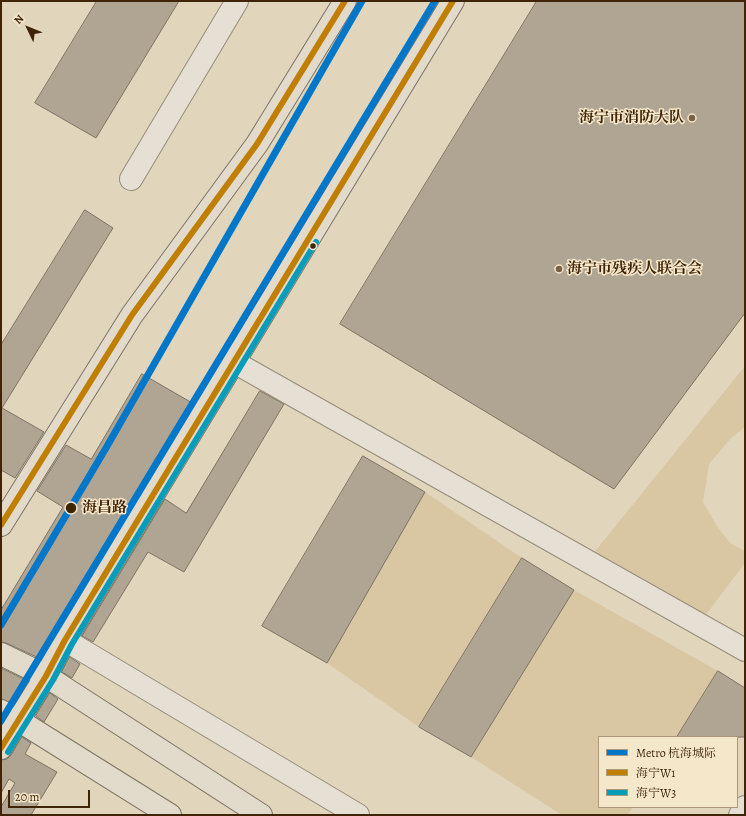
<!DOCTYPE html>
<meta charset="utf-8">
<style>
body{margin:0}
#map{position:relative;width:746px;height:816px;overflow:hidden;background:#e1d5bc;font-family:Alegreya,"Noto Serif SC",serif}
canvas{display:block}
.frame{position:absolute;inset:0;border:2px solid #3f2407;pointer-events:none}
.legend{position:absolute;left:598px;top:736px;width:140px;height:72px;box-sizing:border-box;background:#f5e7ca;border:1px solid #ac997c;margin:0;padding:5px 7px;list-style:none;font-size:12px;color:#3f2407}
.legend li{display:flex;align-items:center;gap:8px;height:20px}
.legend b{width:20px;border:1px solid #ac997c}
.north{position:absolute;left:8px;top:8px;width:40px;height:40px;-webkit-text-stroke:3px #f5e7ca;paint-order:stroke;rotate:313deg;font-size:11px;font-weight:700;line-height:16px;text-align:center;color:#3f2407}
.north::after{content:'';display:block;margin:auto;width:14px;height:18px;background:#3f2407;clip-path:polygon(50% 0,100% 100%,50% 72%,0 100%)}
.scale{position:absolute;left:8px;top:790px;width:82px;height:18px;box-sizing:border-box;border:2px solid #3f2407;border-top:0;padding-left:5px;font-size:12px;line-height:14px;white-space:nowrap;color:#3f2407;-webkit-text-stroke:3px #f5e7ca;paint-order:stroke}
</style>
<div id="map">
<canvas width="746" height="816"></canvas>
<div class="frame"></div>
<ul class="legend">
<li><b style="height:5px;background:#0077c8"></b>Metro 杭海城际</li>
<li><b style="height:5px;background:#c07f02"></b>海宁W1</li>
<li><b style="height:5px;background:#069cba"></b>海宁W3</li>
</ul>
<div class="north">N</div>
<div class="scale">20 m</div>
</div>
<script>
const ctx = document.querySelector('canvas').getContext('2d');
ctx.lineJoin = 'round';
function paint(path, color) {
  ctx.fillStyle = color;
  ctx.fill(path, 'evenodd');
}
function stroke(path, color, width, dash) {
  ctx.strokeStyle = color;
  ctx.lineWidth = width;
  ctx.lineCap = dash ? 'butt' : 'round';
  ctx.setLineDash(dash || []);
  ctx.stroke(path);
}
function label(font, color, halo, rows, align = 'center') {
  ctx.font = font + ' Alegreya,"Noto Serif SC",serif';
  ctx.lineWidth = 3;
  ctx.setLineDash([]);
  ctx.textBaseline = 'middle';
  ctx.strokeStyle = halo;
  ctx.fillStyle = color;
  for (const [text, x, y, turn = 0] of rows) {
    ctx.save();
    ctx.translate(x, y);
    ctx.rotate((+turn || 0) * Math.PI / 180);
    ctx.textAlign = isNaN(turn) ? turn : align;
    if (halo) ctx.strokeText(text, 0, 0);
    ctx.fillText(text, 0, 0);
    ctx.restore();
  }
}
paint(new Path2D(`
 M745 366V427L731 438 709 464 703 502 717 526 730 543 745 551V563L701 621 592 555Z
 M425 492 522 558 419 727 327 663Z
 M574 590 718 671 677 737H599V807H633L628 815H562L471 757Z`), '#d9c7a4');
const building = new Path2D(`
 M97 1H179L96 138 35 103Z
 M537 1H745V313L614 489 340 324Z
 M85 210 113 228 2 408 44 432 15 478 1 470V345Z
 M142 374 194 404 54 634 41 659 6 643 1 642V610L63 507 37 491 66 445 91 459Z
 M260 391 284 404 184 572 148 552 93 642 82 636 165 499 186 513Z
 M363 456 425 492 327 663 262 626Z
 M522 558 574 590 471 757 419 727Z
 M70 657 80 664 72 678 62 672Z
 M1 668 28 681 14 704 1 699Z
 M718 671 745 688V737H677Z
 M50 693 58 699 44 722 36 716Z
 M22 737 31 743 25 754 57 772 31 815H1V807L15 783 9 779 1 793V760L7 759 11 755Z`);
paint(building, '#b0a593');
stroke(building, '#7e7362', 1);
const minor = new Path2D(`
 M131 179 237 1
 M234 362 745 650
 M65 640 358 815
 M740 815 745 807`);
const major = new Path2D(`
 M1 525 132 315 257 144 345 1
 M1 654 46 676 261 815
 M1 711 18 720 170 815
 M1 748 46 676 65 640 453 1`);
stroke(minor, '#968b79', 24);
stroke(major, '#7e7362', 24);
stroke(minor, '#e6e0d4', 22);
stroke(major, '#e2dbcc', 22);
stroke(new Path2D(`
 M1 525 132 315 257 144 345 1
 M1 748 46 676 65 640 453 1`), '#c07f02', 6);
stroke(new Path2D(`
 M8 752 53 680 72 644 316 242`), '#069cba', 6);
stroke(new Path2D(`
 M1 625 106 448 362 1
 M1 721 435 1`), '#0077c8', 7);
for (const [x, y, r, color] of [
 [692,118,4,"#786246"],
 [313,246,3.5,"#3f2407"],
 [559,269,4,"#786246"],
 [71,508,6,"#3f2407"]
]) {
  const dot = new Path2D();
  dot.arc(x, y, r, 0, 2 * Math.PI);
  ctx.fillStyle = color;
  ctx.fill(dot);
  stroke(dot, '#f5e7ca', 1.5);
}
label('bold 15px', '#3f2407', '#f5e7ca', [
 ["海宁市消防大队",684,118],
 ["海宁市残疾人联合会",567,269,"left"]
], 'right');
label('bold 15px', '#3f2407', '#f5e7ca', [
 ["海昌路",82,508]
], 'left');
</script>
